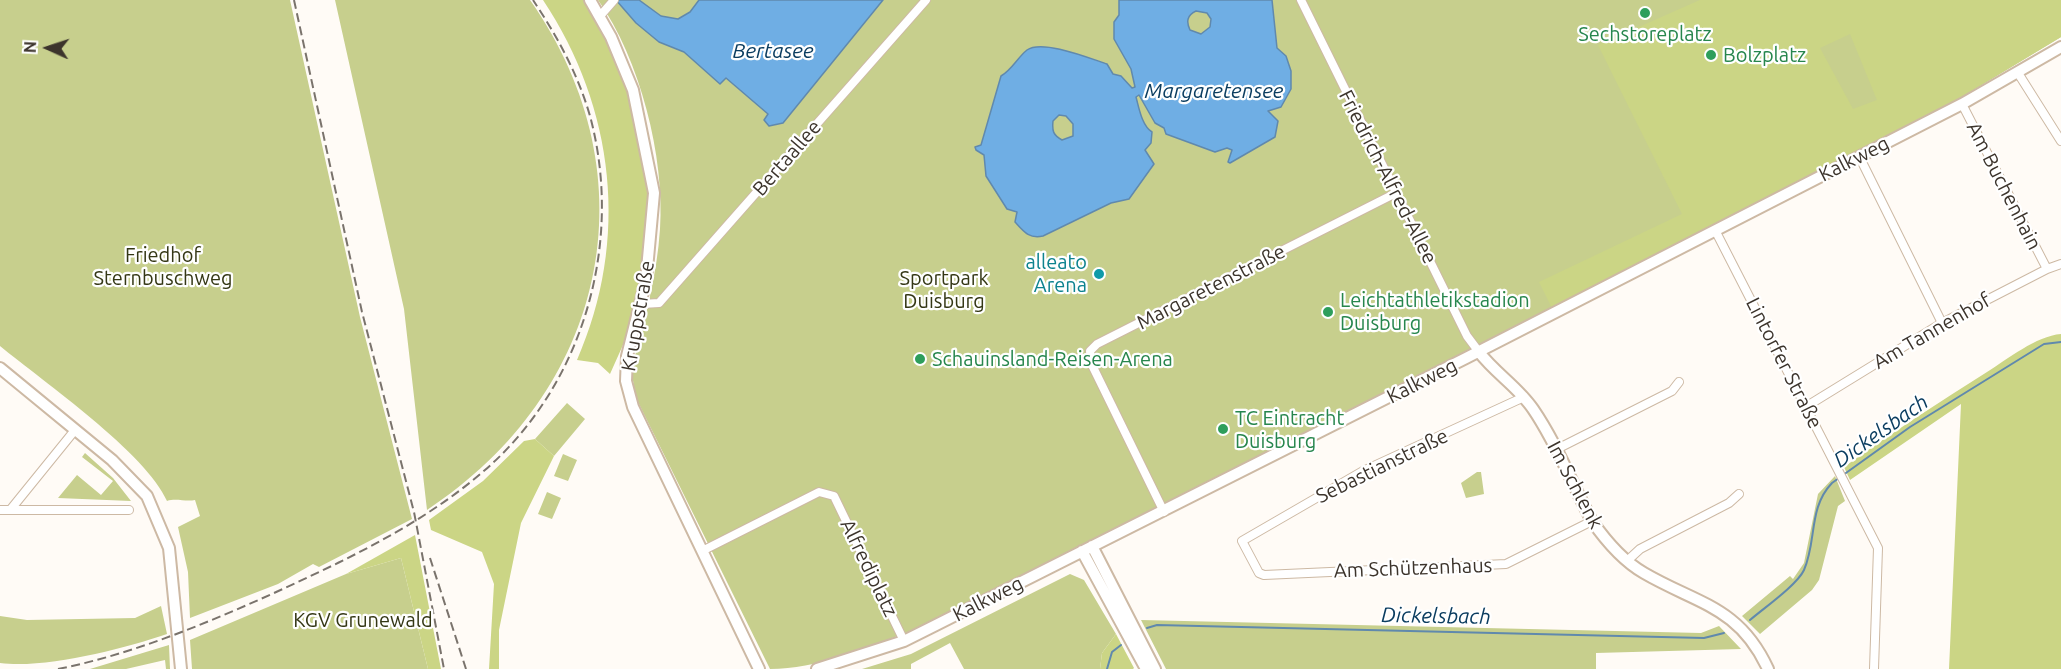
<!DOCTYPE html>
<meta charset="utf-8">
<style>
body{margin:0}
#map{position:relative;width:2061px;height:669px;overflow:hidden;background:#fffbf6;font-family:Ubuntu,sans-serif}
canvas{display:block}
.north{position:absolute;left:18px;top:18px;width:60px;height:60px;-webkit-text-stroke:4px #fff;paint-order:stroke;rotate:273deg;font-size:16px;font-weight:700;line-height:24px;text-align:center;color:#3c342c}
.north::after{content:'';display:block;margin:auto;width:21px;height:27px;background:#3c342c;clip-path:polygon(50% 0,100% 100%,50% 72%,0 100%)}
</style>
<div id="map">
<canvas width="2061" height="669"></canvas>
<div class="north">N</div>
</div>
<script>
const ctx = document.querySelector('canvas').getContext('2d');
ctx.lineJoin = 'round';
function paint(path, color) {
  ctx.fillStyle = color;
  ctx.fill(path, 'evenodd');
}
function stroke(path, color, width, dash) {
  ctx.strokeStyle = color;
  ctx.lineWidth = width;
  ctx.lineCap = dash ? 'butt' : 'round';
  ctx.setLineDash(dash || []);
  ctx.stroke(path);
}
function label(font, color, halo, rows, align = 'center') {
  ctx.font = font + ' Ubuntu,sans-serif';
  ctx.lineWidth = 4.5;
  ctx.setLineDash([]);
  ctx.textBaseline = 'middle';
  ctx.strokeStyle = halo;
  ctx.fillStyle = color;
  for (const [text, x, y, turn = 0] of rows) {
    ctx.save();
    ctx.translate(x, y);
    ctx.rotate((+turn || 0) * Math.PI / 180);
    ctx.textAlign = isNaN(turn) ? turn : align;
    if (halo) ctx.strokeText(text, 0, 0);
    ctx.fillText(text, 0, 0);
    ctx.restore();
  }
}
paint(new Path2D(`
 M0 0H290L360 317 412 519 319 567 313 564 278 584 190 618 188 572 178 527 200 516 195 500C186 502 176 498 167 501 146 453 44 382 0 346Z
 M335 0H530C655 178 606 393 427 510L404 309Z
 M598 0H2061V37L1955 101 1552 308 908 632C865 648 817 669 770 669L636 398 632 375 633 363C645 319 657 275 660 229 665 157 640 59 598 0Z
 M567 403 585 419 554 456 535 439Z
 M85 453 113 478 131 501 58 498 77 475 101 495 113 481 82 457Z
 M563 454 577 460 568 481 554 476Z
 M1477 472H1481L1484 494 1466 498 1461 483Z
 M1835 476 1845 501 1838 506 1819 580 1812 590 1760 634 1742 616 1790 576 1793 579 1804 563 1818 494Z
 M547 492 561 498 552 519 538 514Z
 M401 558 428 669H192L190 640 346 574Z
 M1070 574 1084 580 1116 634 1102 653 1100 669H964L950 643 911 664V669H862L911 654Z
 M161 606 167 634C123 649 45 669 0 663V616L27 620 135 618Z
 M1141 620 1701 633 1719 626 1741 649 1596 653V669H1166Z
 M169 645 170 669H166L165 660 126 669H90Z`), '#c7cf8d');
paint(new Path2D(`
 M543 0H585L597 17 627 80 649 194 640 291 631 327 610 374 598 363 577 360C630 240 615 108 543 0Z
 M1700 0H2061V37L1955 101 1552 308 1539 282 1682 214 1598 45ZM1850 34 1877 100 1853 109 1820 48Z
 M2061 334V669H1949L1961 404 1850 480 1844 467C1890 434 1938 403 1987 372 2008 359 2036 336 2061 334Z
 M535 439 554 456 521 523 499 630V669H489L494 584 482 552 431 530 429 520 483 481 524 441Z
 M415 535 441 669H428L401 558 346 574Z
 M1116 634 1134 668 1133 669H1100L1102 653Z`), '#cbd585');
const water = new Path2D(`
 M616 0H639L661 16 678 19 690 12 699 0H883L783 123 769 126 764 120 768 114 726 78 720 84 684 52 659 42 636 23Z
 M1119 0H1272L1277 48 1286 56 1291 71V89L1281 107 1268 111 1278 121 1275 137 1230 163 1228 162 1232 150 1227 148 1215 152 1166 134 1164 128 1155 123 1139 95 1136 97C1139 108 1142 126 1152 132L1151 143 1145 150 1154 164 1129 199 1111 203 1043 236C1029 239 1024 232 1015 222L1017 212 1007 209 986 176 984 155 976 150 975 147 981 145 1001 76C1012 70 1017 58 1027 50 1042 39 1089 58 1107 64L1113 74 1121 76 1132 88 1135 87 1131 69 1114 39V22L1119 15ZM1196 11 1207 13 1211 19 1210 27 1201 34 1190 30C1186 22 1187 15 1196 11ZM1059 115 1066 116 1073 124V136L1062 140C1053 135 1052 131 1053 121Z`);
paint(water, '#6faee4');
stroke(water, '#6089ad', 1.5);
stroke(new Path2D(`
 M1750 620C1764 608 1797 585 1804 570 1817 541 1808 508 1832 483L1910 427 2044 344 2061 342
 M1147 628 1157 625 1704 638 1724 633
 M1107 669 1112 652 1121 645`), '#6089ad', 2);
const street = new Path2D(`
 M1301 0 1467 336 1479 352
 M600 16 614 0
 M2018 73 2061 141
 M1962 104 2047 269
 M1859 156 1942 323
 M1715 230 1878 548 1874 669
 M642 304 659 303 926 0
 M1524 397 1363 471 1242 541 1259 573 1264 575 1506 564 1592 521
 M1807 406 1942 323 2047 269 2061 264
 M1555 450 1672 391 1679 382
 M11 509 75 430
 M0 510H129
 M1164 512 1091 363 1090 351 1097 344 1396 193
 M704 550 819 492 834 496 904 641
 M1627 561 1640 549 1729 503 1739 494`);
const secondary = new Path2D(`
 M590 0 611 37 633 90 654 193 646 280 627 356 626 381 633 407 759 669
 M1479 352C1495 373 1518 387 1533 409 1557 444 1572 484 1592 521 1606 541 1623 561 1644 573 1697 604 1739 606 1768 669
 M0 368 112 460 147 496 169 548 181 669
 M1092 546 1155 669
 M1082 551 1146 669
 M817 669 904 641 936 625 1466 358 1962 104 2061 47`);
stroke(street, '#cdb9a4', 10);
stroke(secondary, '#cdb9a4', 14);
stroke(street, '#fff', 8);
stroke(secondary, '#fff', 10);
stroke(new Path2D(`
 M294 0 362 312 414 512 444 669
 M430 558 466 669
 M58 669C133 654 205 624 274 593 348 559 423 524 485 470 584 384 624 242 590 116 578 74 557 36 533 0`), '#7a736c', 2, [9, 4.5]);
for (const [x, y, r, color] of [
 [1645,13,6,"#2e9e5b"],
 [1711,55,6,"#2e9e5b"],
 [1099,274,6,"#0f9aa8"],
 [1328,312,6,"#2e9e5b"],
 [920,359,6,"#2e9e5b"],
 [1223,429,6,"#2e9e5b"]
]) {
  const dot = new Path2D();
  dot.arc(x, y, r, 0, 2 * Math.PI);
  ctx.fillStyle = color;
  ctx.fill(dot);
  stroke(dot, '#fff', 2);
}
label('20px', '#27864d', '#fff', [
 ["Sechstoreplatz",1645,34,"center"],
 ["Bolzplatz",1723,55],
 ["Leichtathletikstadion",1340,300],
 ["Duisburg",1340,323],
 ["Schauinsland-Reisen-Arena",932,359],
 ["TC Eintracht",1235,418],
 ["Duisburg",1235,441]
], 'left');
label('20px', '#3c342c', '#fff', [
 ["Bertaallee",787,158,-49],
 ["Kalkweg",1854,159,-27],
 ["Friedrich-Alfred-Allee",1388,177,63],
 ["Am Buchenhain",2004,186,63],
 ["Margaretenstraße",1211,287,-27],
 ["Kruppstraße",638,316,-80],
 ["Am Tannenhof",1932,331,-30],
 ["Lintorfer Straße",1784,363,63],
 ["Kalkweg",1422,381,-27],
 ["Sebastianstraße",1382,466,-26],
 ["Im Schlenk",1575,485,62],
 ["Alfrediplatz",869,568,64],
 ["Am Schützenhaus",1413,568,-2],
 ["Kalkweg",988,599,-27]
]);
label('20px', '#343715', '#fff', [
 ["Friedhof",163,255],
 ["Sternbuschweg",163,278],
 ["Sportpark",944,278],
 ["Duisburg",944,301],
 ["KGV Grunewald",363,620]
]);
label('20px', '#0d838f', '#fff', [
 ["alleato",1087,262],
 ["Arena",1087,285]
], 'right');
label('italic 21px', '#0b3d60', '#fff', [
 ["Bertasee",773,51],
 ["Margaretensee",1214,91],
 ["Dickelsbach",1881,431,-35],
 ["Dickelsbach",1436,616,1]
]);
</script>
